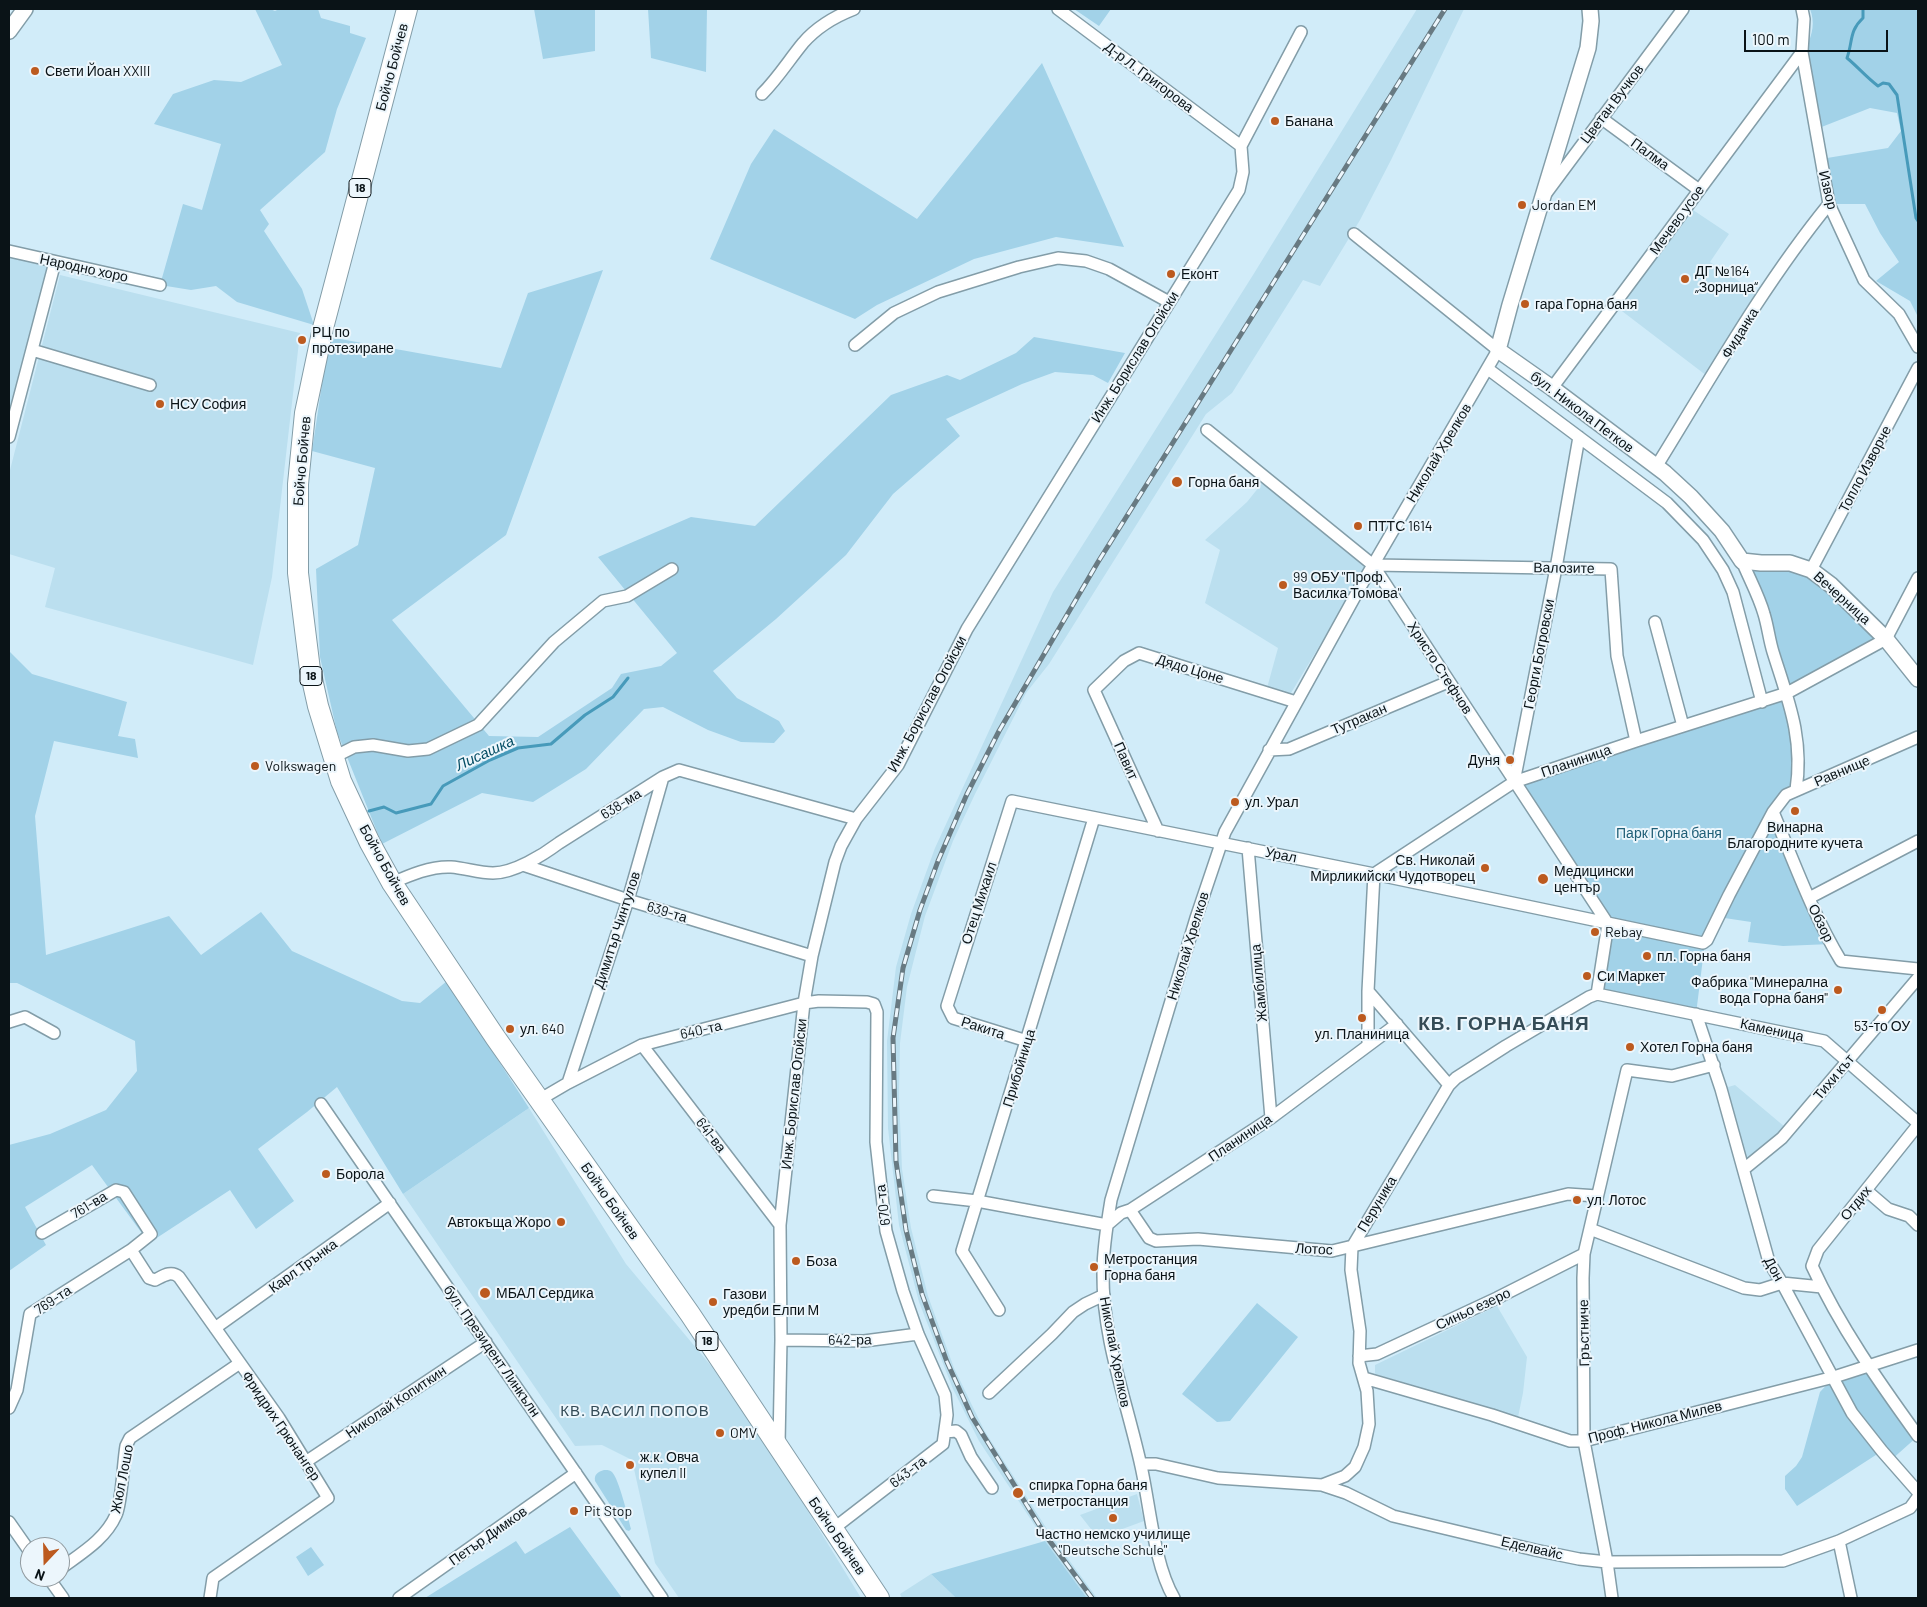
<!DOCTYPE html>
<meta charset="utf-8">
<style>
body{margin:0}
#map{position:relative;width:1927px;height:1607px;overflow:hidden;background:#d1ecf9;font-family:Barlow,sans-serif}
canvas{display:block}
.frame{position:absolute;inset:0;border:10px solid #0a1317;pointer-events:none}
.north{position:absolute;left:20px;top:1537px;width:50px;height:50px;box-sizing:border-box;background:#ecf6fc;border:1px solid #929ba0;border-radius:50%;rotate:201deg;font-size:14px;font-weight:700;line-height:20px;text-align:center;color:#0a1317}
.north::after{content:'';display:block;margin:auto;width:18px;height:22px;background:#bc5a1f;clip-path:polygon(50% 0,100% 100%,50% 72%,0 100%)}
.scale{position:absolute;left:1744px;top:30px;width:144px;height:22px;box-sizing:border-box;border:2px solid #0a1317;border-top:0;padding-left:6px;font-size:15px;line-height:18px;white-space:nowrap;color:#0a1317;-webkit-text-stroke:4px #ecf6fc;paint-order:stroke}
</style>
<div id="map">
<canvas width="1927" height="1607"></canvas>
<div class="frame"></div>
<div class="north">N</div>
<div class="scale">100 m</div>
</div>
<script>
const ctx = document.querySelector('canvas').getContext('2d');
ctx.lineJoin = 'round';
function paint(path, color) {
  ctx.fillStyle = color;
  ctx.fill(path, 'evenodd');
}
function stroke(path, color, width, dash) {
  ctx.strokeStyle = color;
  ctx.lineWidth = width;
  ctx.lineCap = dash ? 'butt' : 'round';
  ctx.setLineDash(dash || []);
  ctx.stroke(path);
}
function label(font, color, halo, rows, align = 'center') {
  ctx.font = font + ' Barlow,sans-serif';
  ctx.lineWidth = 4;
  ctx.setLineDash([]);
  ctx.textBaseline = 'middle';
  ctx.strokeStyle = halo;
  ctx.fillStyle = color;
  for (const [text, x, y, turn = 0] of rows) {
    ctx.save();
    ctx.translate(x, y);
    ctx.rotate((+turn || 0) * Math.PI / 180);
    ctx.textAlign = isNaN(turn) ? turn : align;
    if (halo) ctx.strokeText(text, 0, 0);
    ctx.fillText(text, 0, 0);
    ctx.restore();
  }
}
paint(new Path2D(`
 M1417 9H1464L1391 160 1360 220 1320 286 1303 280 1232 393 1206 414 1049 664 1026 693 975 794 953 841 925 916 907 987 900 1043 899 1096 902 1169 911 1228 928 1296 954 1368 984 1430 1052 1537 1097 1598H1087L1045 1541 979 1441 953 1389 919 1302 899 1225 888 1128 887 1041 896 967 911 914 935 848 1053 592 1253 275Z
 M1687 206 1729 234 1710 262 1763 297 1711 379 1614 305Z
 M9 257 49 266 9 412Z
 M60 275 300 333 272 577 253 665 45 607 55 568 9 554V474Z
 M1263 482 1367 567 1291 693 1267 688 1278 648 1205 603 1220 550 1205 540 1247 502Z
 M1735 1085 1785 1127 1740 1170 1718 1090Z
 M529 1108 626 1264 712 1367 787 1477 861 1598H679L655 1563 632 1460 602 1445 575 1446 403 1194Z
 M1497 1306 1527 1357 1523 1393 1518 1417 1375 1374V1365Z
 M1137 1494 1144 1521 1098 1538 1080 1515Z
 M931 1574 956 1598H902L900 1594Z`), '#bbdfef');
paint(new Path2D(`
 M255 9H270L275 11 279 9H318L321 18 350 26V33L366 38 337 109 325 152 260 210 269 224 264 231 302 289 314 325 237 302 216 286 191 290 160 285 183 204 202 210 221 144 154 124 173 94 214 80 241 82 282 65Z
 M534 9H595V51L543 59Z
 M648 9H707L706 72 651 58Z
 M1074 9H1111L1099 26Z
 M1810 9H1917L1918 10V317L1910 301 1876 281 1899 262 1880 233 1865 204H1835L1828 180 1827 158 1888 148 1901 131 1897 113 1870 108 1819 128 1806 47C1813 34 1815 22 1810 9Z
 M1042 63 1124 247 1056 237 974 259 877 305 855 319 710 259 751 164 774 129 917 219Z
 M603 270 506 535 392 620 489 736 538 737 612 688 621 674 661 666 677 653 598 557 691 517 755 526 891 395 947 375 960 380 1016 353 1034 337 1125 353 1108 383 1093 375 1055 372 1022 384 946 419 960 436 893 494 846 555 776 619 713 671 737 698 779 721 785 731 774 743 741 742 708 730 663 707 644 709 586 769 533 802 482 793 382 844 337 732 320 657 316 569 358 545 375 468 312 451 329 337 501 368 528 293Z
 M1742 561 1811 570 1886 639 1787 693 1796 790 1773 813 1831 944 1783 946 1748 942 1751 922 1718 917 1705 942 1696 1014 1597 994 1608 924 1514 782 1786 693Z
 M9 651 32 674 127 702 118 736 135 739 138 758 54 741 35 816 46 955 169 916 201 955 261 912 292 951 402 1001 420 1003 447 981 529 1108 403 1194 337 1087 307 1112 258 1149 294 1201 256 1229 230 1190 149 1243 92 1165 25 1207 46 1245 9 1271V1145L50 1134 106 1110 137 1071 135 1041 17 983H9Z
 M1257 1303 1298 1337 1230 1421 1217 1422 1182 1394Z
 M1868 1367 1918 1436 1890 1461 1882 1451 1797 1506 1785 1489V1476L1796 1466 1802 1457 1820 1392 1834 1377Z
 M604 1470C608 1470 609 1470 612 1472 619 1479 628 1517 631 1529L629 1531 626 1530 595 1481C594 1474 598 1472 604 1470Z
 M570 1527 622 1598H425L516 1541 525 1554Z
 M1045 1541 1087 1598H956L931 1574Z
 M311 1547 324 1565 308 1576 296 1557Z`), '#a2d2e8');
stroke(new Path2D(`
 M1863 9V18C1849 31 1853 41 1847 58 1858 67 1866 77 1878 86L1883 83 1889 84 1897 95 1916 218 1918 221
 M369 811 384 807 396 813 431 804 443 786 490 760 518 748 551 744 585 715 613 697 628 678`), '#479aba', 3);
const street = new Path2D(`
 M1058 9 1241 146
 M1802 9 1804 19 1802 52 1829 204 1864 280 1899 314 1918 347
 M762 94C778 78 789 60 803 43 816 28 836 16 854 9
 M1601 118 1699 190
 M1547 192 1683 9
 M9 251 160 285
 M855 345 894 313 938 292 1019 267 1058 258 1086 261 1109 269 1169 302
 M32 350 150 385
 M1488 369 1667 503 1703 540 1723 570 1733 592 1762 702
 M1552 388 1802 52
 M1207 430 1373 565 1608 924
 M9 437 55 262
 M1656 467C1711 378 1763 285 1829 204
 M1742 561C1749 578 1759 596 1764 614 1768 627 1769 639 1773 652 1788 700 1804 738 1796 790
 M1373 565 1611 569 1617 656 1636 741
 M1811 570 1918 368
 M1655 622 1683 726
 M1269 750 1289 749 1448 682
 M334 757 354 747 373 745 408 751 428 749 478 725 554 642 603 601 627 596 672 569
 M1514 782 1556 568 1579 437
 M1773 812C1794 862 1813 915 1841 961L1918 969
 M1158 831 1094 690 1124 661 1139 653 1296 702
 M1248 848 1271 1118
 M523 865 628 900 812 956
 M1374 874 1514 782 1636 741 1787 693 1886 639 1918 578
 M392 883C410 875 431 866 451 867 465 868 479 873 493 873 514 873 543 855 559 843L663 777 679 770 856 819
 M1809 898 1918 841
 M1368 991 1449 1085
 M1597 994 1608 924
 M1696 1014 1721 1089 1769 1262 1782 1283 1852 1413 1882 1451 1918 1492
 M9 1022 25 1017 54 1033
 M1027 1041 953 1018 947 1006 1012 801 1374 874 1703 943 1707 940 1729 895 1773 812 1786 795 1918 737
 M642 1045 780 1225
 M1368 1045V991L1374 874
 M568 1083 628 900 663 777
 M539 1100 568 1083 642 1045 804 1003 819 1001 867 1002 874 1004 877 1012 876 1142 886 1231 903 1291 918 1334 945 1395 947 1415 943 1444 833 1529
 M321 1104 662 1598
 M1918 1125 1818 1250 1812 1266C1840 1327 1879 1382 1918 1436
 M1744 1169 1782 1138 1918 978
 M1867 1191 1888 1209 1909 1216 1918 1225
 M933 1196 977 1201 1107 1225
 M1130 1210 1149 1238 1156 1241 1198 1239 1332 1251 1568 1194 1597 1196
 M1107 1225 1121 1213 1130 1210 1271 1118 1397 1024
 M1590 1229 1744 1288 1760 1290 1782 1283 1822 1287
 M131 1250 149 1278 155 1280C163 1276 171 1270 179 1277L279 1418 328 1498 213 1578 210 1598
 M999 1310 962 1251 1094 818
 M215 1328 390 1203
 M781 1340 864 1341 918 1334
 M1359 1356 1377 1354 1497 1298 1584 1254
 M1364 1378 1492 1415 1570 1441H1584L1834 1377 1918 1350
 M989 1393 1052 1334 1073 1312 1085 1304 1104 1295
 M9 1408 17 1390 30 1314 131 1250 151 1234 124 1192 116 1190 42 1233
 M945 1432 956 1431 961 1435 971 1457 992 1488
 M779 1444 781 1340 780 1225 804 1003 812 956 835 862 841 846 856 819 898 765 967 629 1239 190 1243 172 1241 146 1301 32
 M307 1461 486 1342
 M1141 1464H1156L1218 1478 1322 1485 1346 1493 1393 1516 1535 1550 1579 1559 1607 1562 1783 1561 1839 1541 1910 1508 1918 1497
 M1322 1485 1345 1476 1355 1467 1364 1447 1369 1424 1367 1391 1359 1363 1360 1331 1351 1270 1352 1247 1449 1085 1456 1078 1506 1046 1589 997 1597 994 1824 1041 1918 1123
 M9 1522 30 1552
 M1839 1541 1851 1598
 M60 1569C80 1554 105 1540 116 1515 122 1502 123 1463 126 1446L130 1438 240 1363
 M48 1577 63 1598
 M399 1598 576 1473
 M1174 1598C1154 1564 1150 1506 1141 1466 1127 1402 1102 1338 1103 1272 1103 1248 1107 1224 1111 1200L1196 918 1225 832 1359 589 1498 350 1354 234
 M1612 1598 1607 1562 1584 1441 1583 1278 1584 1254 1627 1070 1672 1076 1714 1065`);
const secondary = new Path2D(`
 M1590 9 1591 21 1588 48 1510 305 1498 350 1552 388 1665 473 1691 497 1722 531 1742 561 1761 563H1790L1811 570 1831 585 1886 639 1918 679
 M9 31 25 9`);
const highway = new Path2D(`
 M407 9 323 328 305 413 298 484V573L310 670 318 706 341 781 370 843 392 883 495 1037 690 1314 879 1598`);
stroke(street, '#839da8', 14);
stroke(secondary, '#839da8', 18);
stroke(highway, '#839da8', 22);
stroke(street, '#fff', 11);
stroke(secondary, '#fff', 15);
stroke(highway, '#fff', 20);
const rail = new Path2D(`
 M1092 1598 1046 1536 972 1417 947 1362 922 1294 906 1230 896 1161 893 1038 903 968 920 910 938 861 967 794 999 731 1098 562 1445 9`);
stroke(rail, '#687a82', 5);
stroke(rail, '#ecf6fc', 3, [9]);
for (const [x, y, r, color] of [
 [35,71,5,"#bc5a1f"],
 [1275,121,5,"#bc5a1f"],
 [1522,205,5,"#bc5a1f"],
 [1171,274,5,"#bc5a1f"],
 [1685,279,5,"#bc5a1f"],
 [1525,304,5,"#bc5a1f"],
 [302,340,5,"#bc5a1f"],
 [160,404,5,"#bc5a1f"],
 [1177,482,6,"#bc5a1f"],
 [1358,526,5,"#bc5a1f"],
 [1283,585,5,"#bc5a1f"],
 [1510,760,5,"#bc5a1f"],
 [255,766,5,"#bc5a1f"],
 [1235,802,5,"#bc5a1f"],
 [1795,811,5,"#bc5a1f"],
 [1485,868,5,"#bc5a1f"],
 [1543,879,6,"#bc5a1f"],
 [1595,932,5,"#bc5a1f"],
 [1647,956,5,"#bc5a1f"],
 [1587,976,5,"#bc5a1f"],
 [1838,990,5,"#bc5a1f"],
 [1882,1010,5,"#bc5a1f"],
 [1362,1018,5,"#bc5a1f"],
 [510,1029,5,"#bc5a1f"],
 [1630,1047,5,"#bc5a1f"],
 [326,1174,5,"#bc5a1f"],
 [1577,1200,5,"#bc5a1f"],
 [561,1222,5,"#bc5a1f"],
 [796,1261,5,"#bc5a1f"],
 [1094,1267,5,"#bc5a1f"],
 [485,1293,6,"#bc5a1f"],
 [713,1302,5,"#bc5a1f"],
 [720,1433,5,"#bc5a1f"],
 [630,1465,5,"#bc5a1f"],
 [1018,1493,6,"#bc5a1f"],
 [574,1511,5,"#bc5a1f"],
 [1113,1518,5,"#bc5a1f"]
]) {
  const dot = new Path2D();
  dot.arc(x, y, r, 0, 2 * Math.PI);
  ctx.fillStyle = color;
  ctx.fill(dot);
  stroke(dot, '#ecf6fc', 2);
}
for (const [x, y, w] of [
 [360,188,22],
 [311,676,22],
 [707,1341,22]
]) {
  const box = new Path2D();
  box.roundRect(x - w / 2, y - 9.5, w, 19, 4);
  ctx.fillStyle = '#ecf6fc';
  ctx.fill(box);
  stroke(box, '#0a1317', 1);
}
label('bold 12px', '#0a1317', null, [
 ["18",360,188],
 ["18",311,676],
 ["18",707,1341]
]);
label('14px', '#0a1317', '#ecf6fc', [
 ["Бойчо Бойчев",392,67,-75],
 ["Д-р Л. Григорова",1149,77,37],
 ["Цветан Вучков",1612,104,-53],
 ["Палма",1650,154,36],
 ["Извор",1828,190,76],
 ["Мечево усое",1677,220,-54],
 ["Народно хоро",84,268,12],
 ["Фиданка",1740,333,-58],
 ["Инж. Борислав Огойски",1135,357,-58],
 ["бул. Никола Петков",1582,412,37],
 ["Николай Хрелков",1439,453,-59],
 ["Бойчо Бойчев",302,461,-85],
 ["Топло Изворче",1865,469,-62],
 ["Валозите",1564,568,1],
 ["Вечерница",1842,598,42],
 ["Георги Богровски",1539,654,-79],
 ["Христо Стефчов",1440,668,57],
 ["Дядо Цоне",1190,669,17],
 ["Инж. Борислав Огойски",927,704,-62],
 ["Тутракан",1359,719,-23],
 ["Павит",1126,761,66],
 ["Планиница",1576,761,-19],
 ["Равнище",1842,771,-23],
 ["638-ма",621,804,-32],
 ["Урал",1281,855,11],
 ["Бойчо Бойчев",385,865,61],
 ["Отец Михаил",979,903,-72],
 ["639-та",667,912,17],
 ["Обзор",1821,923,64],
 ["Димитър Чинтулов",617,930,-72],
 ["Николай Хрелков",1188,946,-73],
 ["Жамбилица",1259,983,-95],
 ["Ракита",983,1028,18],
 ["640-та",701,1030,-13],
 ["Каменица",1772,1030,12],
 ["Прибойница",1019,1068,-73],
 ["Тихи кът",1834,1077,-50],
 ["Инж. Борислав Огойски",794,1094,-84],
 ["641-ва",711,1135,52],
 ["Планиница",1240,1138,-34],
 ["Бойчо Бойчев",610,1201,55],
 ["Отдих",1856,1203,-51],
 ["Перуника",1377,1204,-59],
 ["761-ва",89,1205,-31],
 ["670-та",883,1205,-97],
 ["Лотос",1314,1249,3],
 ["Карл Трънка",303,1266,-36],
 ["Дон",1774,1269,61],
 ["769-та",53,1300,-33],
 ["Синьо езеро",1473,1309,-25],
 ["Гръстниче",1584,1333,-91],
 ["642-ра",850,1340,-1],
 ["бул. Президент Линкълн",492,1351,55],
 ["Николай Хрелков",1115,1352,79],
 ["Николай Копиткин",396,1402,-34],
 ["Проф. Никола Милев",1655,1422,-14],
 ["Фридрих Грюнангер",281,1426,56],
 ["643-та",908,1472,-38],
 ["Жюл Лошо",122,1479,-79],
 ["Петър Димков",488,1536,-35],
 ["Бойчо Бойчев",837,1536,56],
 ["Еделвайс",1532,1548,13]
]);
label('14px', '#0a1317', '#ecf6fc', [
 ["Свети Йоан XXIII",45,71],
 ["Банана",1285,121],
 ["Jordan EM",1532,205],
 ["ДГ №164",1695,271],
 ["„Зорница“",1695,287],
 ["Еконт",1181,274],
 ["гара Горна баня",1535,304],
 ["РЦ по",312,332],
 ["протезиране",312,348],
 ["НСУ София",170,404],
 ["Горна баня",1188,482],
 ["ПТТС 1614",1368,526],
 ["99 ОБУ \"Проф.",1293,577],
 ["Василка Томова\"",1293,593],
 ["Дуня",1500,760,"right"],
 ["Volkswagen",265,766],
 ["ул. Урал",1245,802],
 ["Винарна",1795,827,"center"],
 ["Благородните кучета",1795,843,"center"],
 ["Св. Николай",1475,860,"right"],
 ["Мирликийски Чудотворец",1475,876,"right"],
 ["Медицински",1554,871],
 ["център",1554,887],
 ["Rebay",1605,932],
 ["пл. Горна баня",1657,956],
 ["Си Маркет",1597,976],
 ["Фабрика \"Минерална",1828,982,"right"],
 ["вода Горна баня\"",1828,998,"right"],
 ["53-то ОУ",1882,1026,"center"],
 ["ул. 640",520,1029],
 ["ул. Планиница",1362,1034,"center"],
 ["Хотел Горна баня",1640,1047],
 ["Борола",336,1174],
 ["ул. Лотос",1587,1200],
 ["Автокъща Жоро",551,1222,"right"],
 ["Метростанция",1104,1259],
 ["Горна баня",1104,1275],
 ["Боза",806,1261],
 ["МБАЛ Сердика",496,1293],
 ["Газови",723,1294],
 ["уредби Елпи М",723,1310],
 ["OMV",730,1433],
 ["ж.к. Овча",640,1457],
 ["купел II",640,1473],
 ["спирка Горна баня",1029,1485],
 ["- метростанция",1029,1501],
 ["Pit Stop",584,1511],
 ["Частно немско училище",1113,1534,"center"],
 ["\"Deutsche Schule\"",1113,1550,"center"]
], 'left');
label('14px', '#205f77', '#ecf6fc', [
 ["Парк Горна баня",1669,833]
]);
label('italic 15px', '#044d64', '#ecf6fc', [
 ["Лисашка",485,753,-25]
]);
ctx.letterSpacing = '1px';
label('15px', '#344b56', '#ecf6fc', [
 ["КВ. ВАСИЛ ПОПОВ",635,1411]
]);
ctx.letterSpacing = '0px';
ctx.letterSpacing = '1px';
label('bold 19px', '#344b56', '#ecf6fc', [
 ["КВ. ГОРНА БАНЯ",1504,1024]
]);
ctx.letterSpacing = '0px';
</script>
